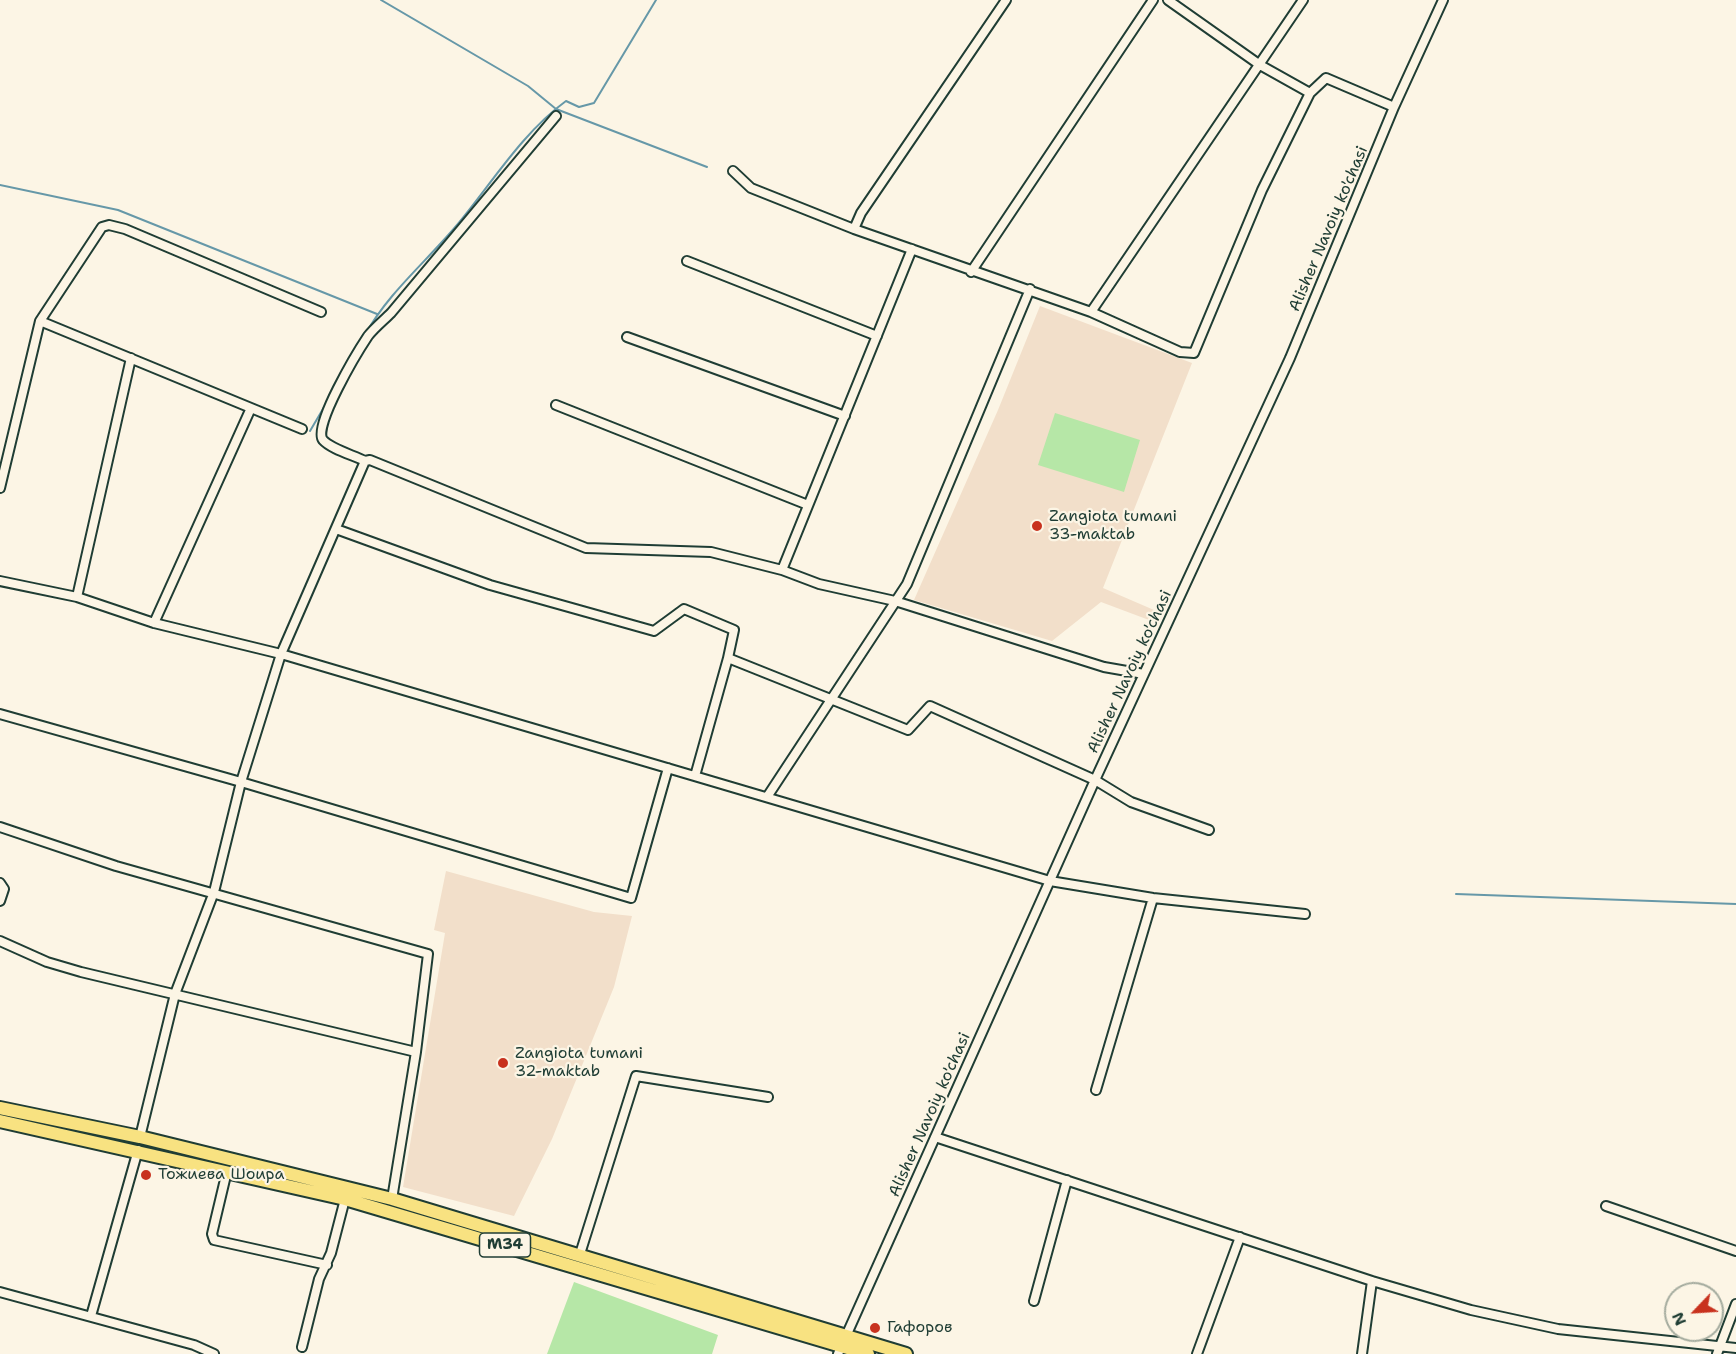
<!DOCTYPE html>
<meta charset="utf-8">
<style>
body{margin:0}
#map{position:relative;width:1736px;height:1354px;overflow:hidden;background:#fcf5e5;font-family:"Shantell Sans",sans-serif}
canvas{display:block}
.north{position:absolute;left:1664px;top:1282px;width:60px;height:60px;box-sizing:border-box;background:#fcf5e5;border:2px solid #a4ab9e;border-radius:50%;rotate:245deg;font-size:16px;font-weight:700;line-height:24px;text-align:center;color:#1f3d34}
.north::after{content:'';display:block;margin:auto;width:21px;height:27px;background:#c8321e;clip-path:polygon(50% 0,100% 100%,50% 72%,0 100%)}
</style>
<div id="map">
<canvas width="1736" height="1354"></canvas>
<div class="north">N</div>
</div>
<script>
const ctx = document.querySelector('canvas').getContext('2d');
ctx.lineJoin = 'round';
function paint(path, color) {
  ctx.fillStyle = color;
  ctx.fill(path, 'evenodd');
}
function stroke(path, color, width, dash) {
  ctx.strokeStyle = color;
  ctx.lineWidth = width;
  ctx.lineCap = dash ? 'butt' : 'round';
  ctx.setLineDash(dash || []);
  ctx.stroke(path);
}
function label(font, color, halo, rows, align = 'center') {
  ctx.font = font + ' "Shantell Sans",sans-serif';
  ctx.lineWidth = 4.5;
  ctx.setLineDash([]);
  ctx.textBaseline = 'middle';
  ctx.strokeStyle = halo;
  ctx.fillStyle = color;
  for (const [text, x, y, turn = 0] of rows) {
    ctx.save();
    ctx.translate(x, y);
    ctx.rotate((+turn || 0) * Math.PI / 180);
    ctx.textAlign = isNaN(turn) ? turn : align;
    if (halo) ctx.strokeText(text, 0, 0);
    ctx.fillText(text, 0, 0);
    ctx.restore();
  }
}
paint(new Path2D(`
 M1040 306 1192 363 1103 588 1154 610 1149 620 1101 602 1052 641 914 600 998 410Z
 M446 871 594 912 632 916 614 987 552 1139 514 1216 403 1187 445 933 434 930Z`), '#f2dfca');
paint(new Path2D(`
 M1055 413 1140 440 1124 492 1038 465Z
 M574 1282 718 1335 712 1354H547Z`), '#b6e7a7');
stroke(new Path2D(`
 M381 0 528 86 556 109 707 167
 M0 185 118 210 377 314
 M365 335C388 293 426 262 457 225 492 183 522 133 566 101L579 107 594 103 656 0
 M310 431 330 397
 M1456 894 1736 904`), '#6698a8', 2);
const minor = new Path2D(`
 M1168 0 1260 65 1310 93
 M733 171 751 188 854 229 1091 312 1180 352 1194 353 1262 190 1310 93 1326 78 1394 107
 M854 229 861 213 1006 0
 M687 261 877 336
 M971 272 1153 0
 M1091 312 1303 0
 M40 321 302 429
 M627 337 845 416
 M556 405 808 505
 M365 461C353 455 331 449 323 440 312 427 358 351 368 336 374 328 384 320 391 313L556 116
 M0 488 40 321 102 227 109 225 125 229 321 312
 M336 529 490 585 654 631 684 609 734 630 728 658 908 730 930 706 1095 780 1131 802 1209 830
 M782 570 912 249
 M0 581 77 597 154 623 281 654 1050 881 1153 898 1305 914
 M77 597 131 358
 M154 623 251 408
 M0 714 241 782 631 898 668 768
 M695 776 728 658
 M767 797 907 584 1030 289
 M0 827 116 866 428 954 416 1052 392 1199
 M0 883 4 889 0 901
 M0 941 47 962 81 972 416 1052
 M1096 1090 1153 898
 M140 1137 175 994 214 892 241 782 281 654 365 461 370 460 586 548 711 552 782 570 819 584 895 601 1104 667 1144 674
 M935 1137 1372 1281 1471 1310 1558 1329 1736 1348
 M227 1171 212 1234 214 1240 327 1265
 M1606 1206 1736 1251
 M580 1254 636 1076 768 1097
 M0 1292 194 1345 214 1354
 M1034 1301 1067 1180
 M91 1316 138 1150
 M302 1347 319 1279 331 1253 345 1199
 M838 1354 1095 780 1290 358 1394 107 1443 0
 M1197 1354 1240 1237
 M1362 1354 1372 1281
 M1717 1354 1736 1304`);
const primary = new Path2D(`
 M0 1108 140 1137 392 1199 906 1354
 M0 1121 345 1199 868 1354`);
stroke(minor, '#1f3d34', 12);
stroke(primary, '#1f3d34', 16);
stroke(minor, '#fcf5e5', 8);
stroke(primary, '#f8e281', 12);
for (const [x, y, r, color] of [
 [1037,526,6,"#c8321e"],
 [503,1063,6,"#c8321e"],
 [146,1175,6,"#c8321e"],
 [875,1328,6,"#c8321e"]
]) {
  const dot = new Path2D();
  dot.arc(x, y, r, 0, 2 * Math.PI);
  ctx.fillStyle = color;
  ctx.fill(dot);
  stroke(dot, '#fcf5e5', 2);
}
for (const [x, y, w] of [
 [505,1245,51]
]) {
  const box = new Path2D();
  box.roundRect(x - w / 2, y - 12, w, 24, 4.5);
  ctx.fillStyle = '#fcf5e5';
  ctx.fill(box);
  stroke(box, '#1f3d34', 1.5);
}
label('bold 15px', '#1f3d34', null, [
 ["M34",505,1245]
]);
label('16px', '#1f3d34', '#fcf5e5', [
 ["Alisher Navoiy ko'chasi",1329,229,-67],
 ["Alisher Navoiy ko'chasi",1130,672,-65],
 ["Alisher Navoiy ko'chasi",930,1115,-66]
]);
label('16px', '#1f3d34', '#fcf5e5', [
 ["Zangiota tumani",1049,517],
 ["33-maktab",1049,535],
 ["Zangiota tumani",515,1054],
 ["32-maktab",515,1072],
 ["Тожиева Шоира",158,1175],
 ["Гафоров",887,1328]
], 'left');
</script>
